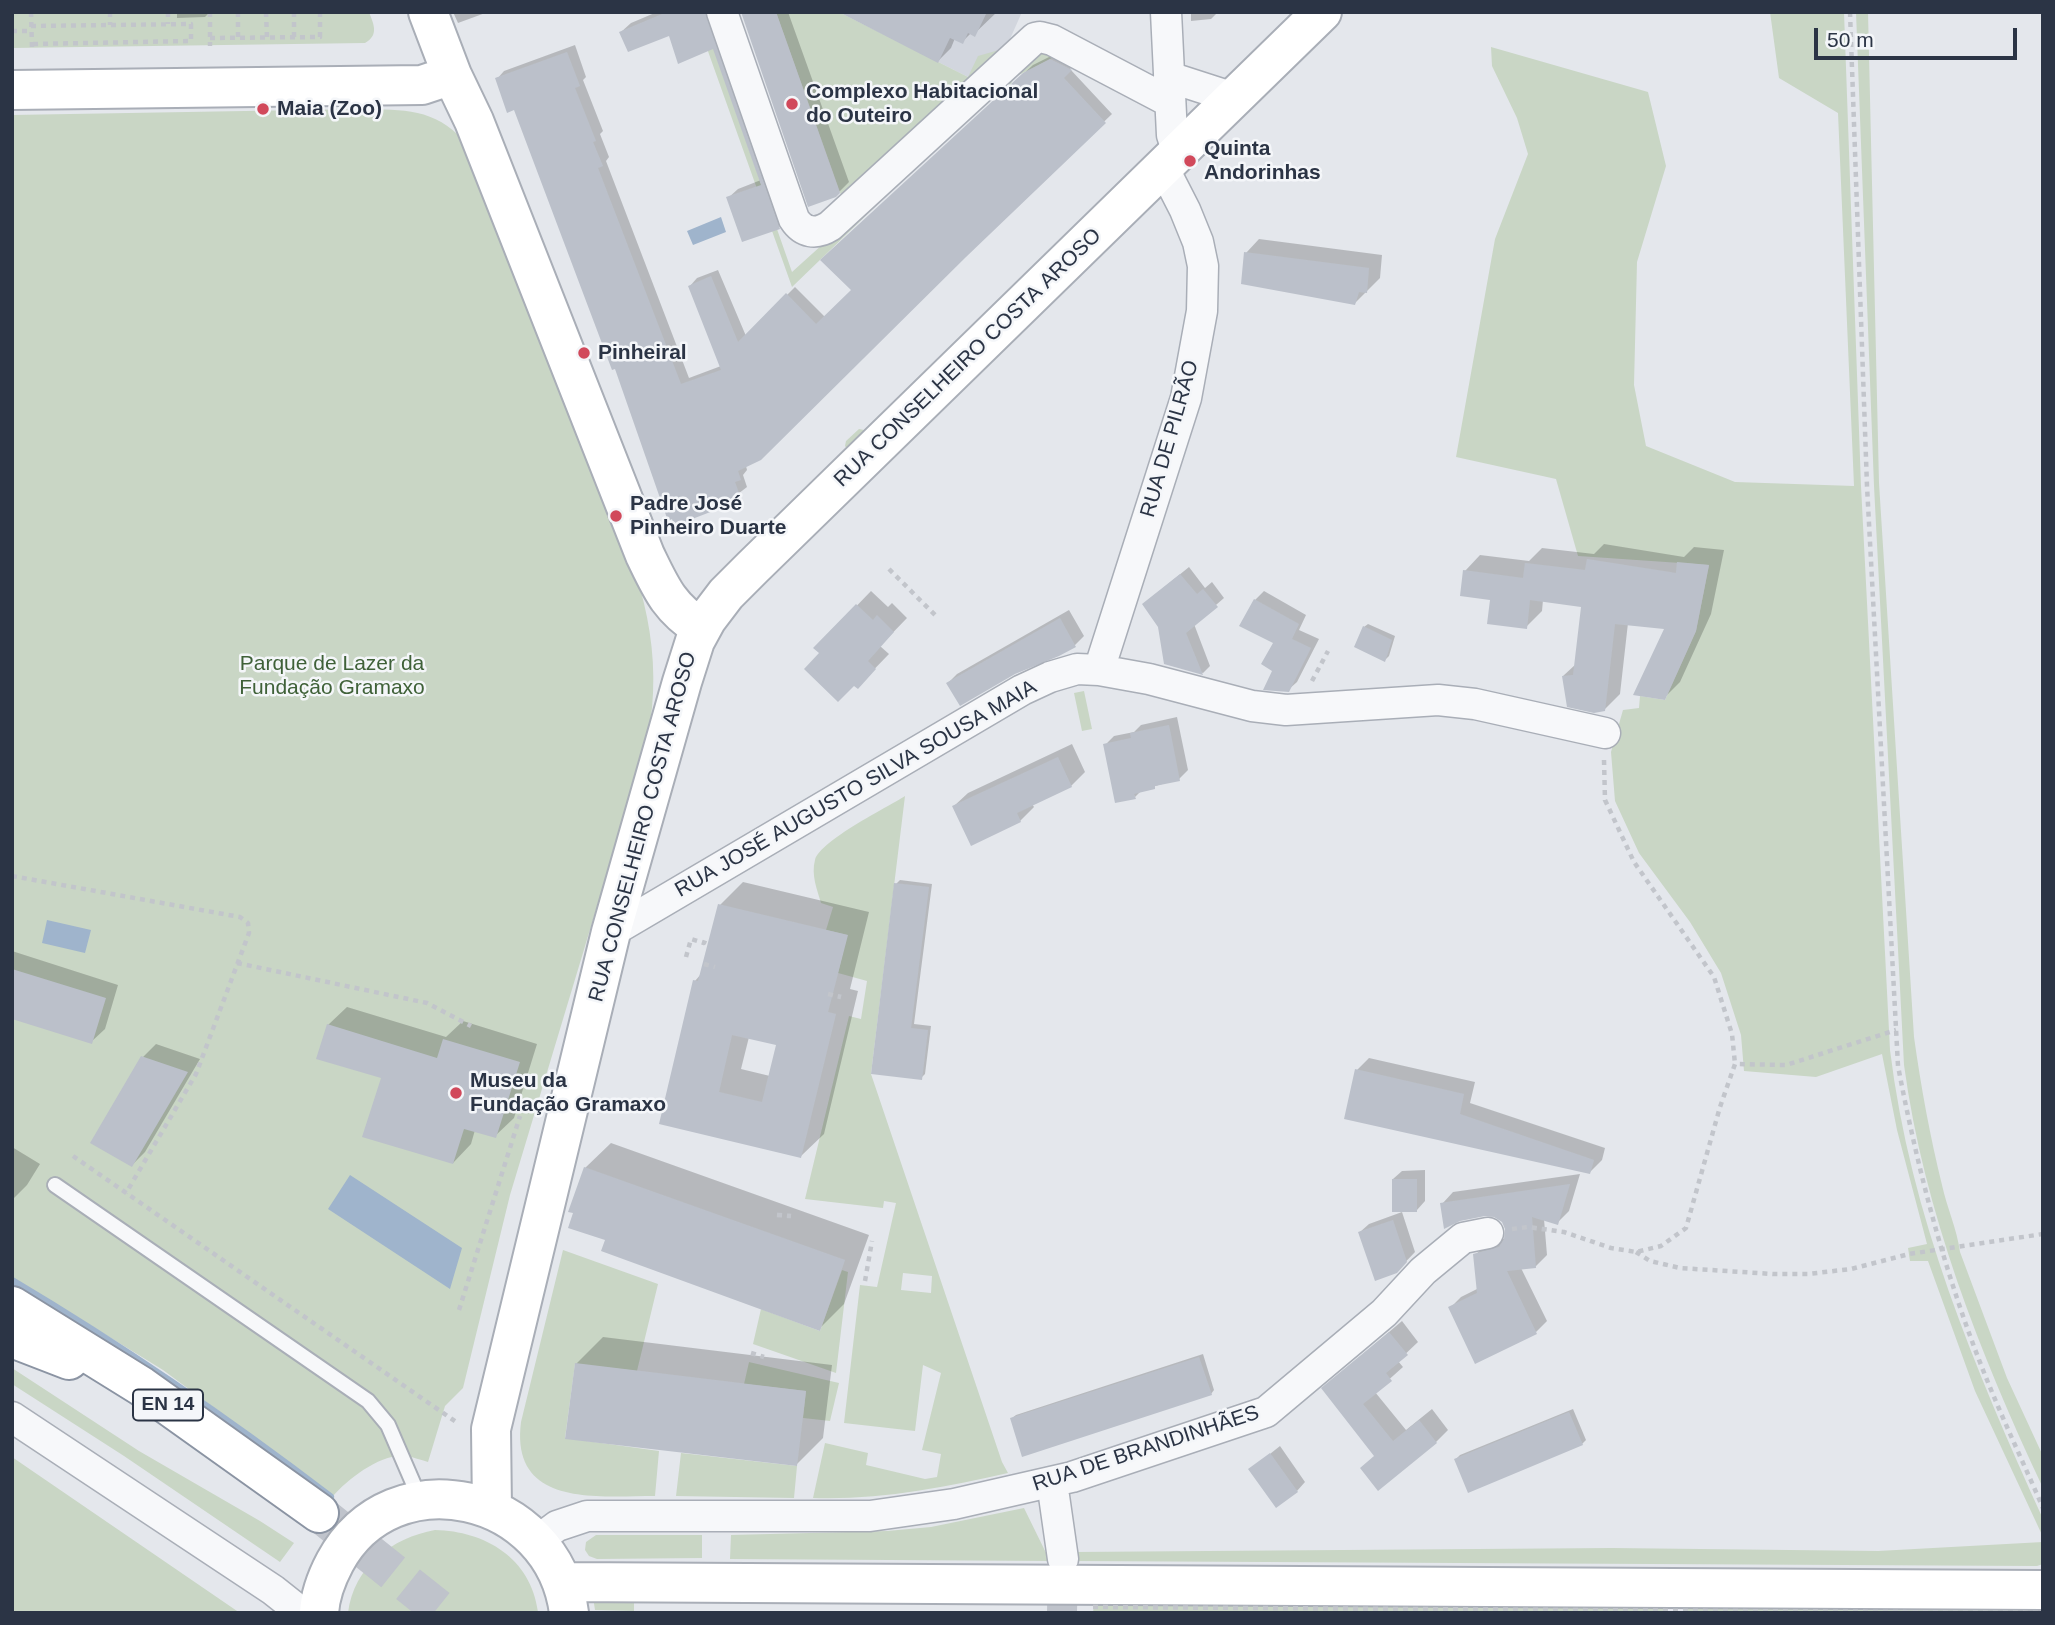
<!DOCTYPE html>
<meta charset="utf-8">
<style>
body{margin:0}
#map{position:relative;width:2055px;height:1625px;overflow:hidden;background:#e4e7ec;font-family:Arial,sans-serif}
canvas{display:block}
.frame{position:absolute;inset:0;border:14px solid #2b3445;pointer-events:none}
.scale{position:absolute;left:1814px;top:28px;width:203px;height:32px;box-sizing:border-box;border:4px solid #2b3445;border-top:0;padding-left:9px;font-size:21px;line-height:24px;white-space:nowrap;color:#2b3445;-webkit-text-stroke:5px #f4f6f9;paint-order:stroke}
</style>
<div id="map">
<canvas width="2055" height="1625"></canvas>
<div class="frame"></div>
<div class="scale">50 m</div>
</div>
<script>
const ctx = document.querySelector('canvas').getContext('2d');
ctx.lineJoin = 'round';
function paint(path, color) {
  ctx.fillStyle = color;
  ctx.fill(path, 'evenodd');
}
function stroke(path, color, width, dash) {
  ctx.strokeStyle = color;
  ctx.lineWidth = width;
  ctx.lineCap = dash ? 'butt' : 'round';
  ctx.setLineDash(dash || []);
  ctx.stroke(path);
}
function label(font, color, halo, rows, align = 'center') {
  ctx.font = font + ' Arial,sans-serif';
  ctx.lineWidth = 5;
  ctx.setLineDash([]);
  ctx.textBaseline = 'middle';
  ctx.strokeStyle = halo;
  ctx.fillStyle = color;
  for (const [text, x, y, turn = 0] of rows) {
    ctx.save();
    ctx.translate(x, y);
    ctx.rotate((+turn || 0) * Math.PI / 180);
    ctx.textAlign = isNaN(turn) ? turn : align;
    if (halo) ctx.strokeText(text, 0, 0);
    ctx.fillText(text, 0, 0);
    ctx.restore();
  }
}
paint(new Path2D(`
 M839 12H1022L1006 48 968 77Z`), '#d2d6de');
paint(new Path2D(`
 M12 12H369C374 25 379 35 365 43L12 48Z
 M694 12H701L792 272 1032 55 1043 51 1054 57 1015 77 1003 97 996 90 792 287Z
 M776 12H839L968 77 978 56 1006 48 841 195Z
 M1770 12H1844L1861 486 1890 1050C1910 1215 1975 1369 2043 1519V1537L1975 1391 1928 1261H1910L1908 1248 1927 1244 1897 1130 1882 1054 1816 1077 1744 1071 1741 1035 1721 973 1690 922 1639 853 1615 801 1611 752 1623 710 1639 708 1640 696 1665 700 1696 631 1709 565 1578 556 1556 479 1456 457 1495 239 1528 154 1517 118 1492 66 1491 47 1648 92 1666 166 1637 262 1634 385 1646 446 1735 482 1854 486 1838 113 1779 78Z
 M1856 12H1868L1879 483 1914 1037C1921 1087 1930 1136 1942 1185 1947 1208 1957 1229 1960 1252L2007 1378 2043 1456V1488C1980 1354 1924 1212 1904 1065L1874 486Z
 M362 109C403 110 435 108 464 141L640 588C651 627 656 667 652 708 650 727 643 748 639 767L510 1195 463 1388 445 1406 428 1462C421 1460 413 1457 406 1456 381 1453 348 1479 333 1496L163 1370 12 1277V115Z
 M1055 244 1057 246 848 450 845 446 846 441 859 429 864 430Z
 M1084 691 1092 729 1082 731 1074 693Z
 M905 796 871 1074 1002 1462 1008 1473C943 1488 879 1500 813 1498L825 1443 868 1453 866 1465 925 1479 937 1477 941 1454 922 1450 941 1373 923 1365 915 1431 844 1423 860 1285 877 1287 896 1203 884 1201 883 1208 805 1199 849 1016 861 1019 867 981 838 973 847 935 826 930 833 907 821 903C817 889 811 875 815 860 821 840 886 808 905 796ZM903 1273 932 1276 931 1293 901 1290Z
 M563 1250 658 1284 637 1371 575 1364 565 1438 659 1451 655 1496C599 1496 510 1508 521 1422Z
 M842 1270 848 1272 836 1373 753 1344 761 1309 820 1331Z
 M749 1362 839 1383 830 1421 803 1418 806 1391 744 1384Z
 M12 1368 139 1451 260 1521 294 1543 280 1562 124 1456 12 1384Z
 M681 1453 797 1466 794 1498 676 1496Z
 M12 1457 240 1613H12Z
 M1024 1508 1050 1561 730 1559 731 1535 887 1531 931 1527Z
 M435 1530C485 1531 531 1558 538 1612L348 1613C354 1566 392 1538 435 1530Z
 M596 1535H702V1558L597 1559 589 1556 585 1550 586 1542Z
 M2043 1542V1564L2037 1566 1073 1561 1074 1552 1612 1548 1878 1551Z
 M593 1597H634V1611L595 1610Z
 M1094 1604 1668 1606V1613H1093Z
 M1684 1606 2043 1607V1613H1684Z`), '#c9d6c5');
paint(new Path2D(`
 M721 217 726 232 693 245 687 231Z
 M47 920 91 930 85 953 42 943Z
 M350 1175 462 1248 450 1289 328 1209Z`), '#9fb4cc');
paint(new Path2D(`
 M177 12H209V13L205 17 177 18Z
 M453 12H488L458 23Z
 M657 12H716L788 218 779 227 728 198 738 189 761 180 714 46 670 34 621 32 631 23Z
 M742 12H788L849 182 835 196Z
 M843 12H997L974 34 971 33 962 42 955 38 951 48 938 61Z
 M1191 12H1218L1211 19 1191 21Z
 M575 45 586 77 583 80 603 131 600 134 609 157 606 161 689 378 721 366 690 286 697 278 718 270 746 336 795 287 825 317 853 290 830 252 1033 65 1059 52 1078 62 1070 69 1112 114 746 466 747 470 743 475 747 487 725 504 616 367 515 108 497 79 504 71Z
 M1259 239 1382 255 1380 278 1354 304 1246 253Z
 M1604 544 1684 557 1694 547 1724 550 1711 614 1680 682 1664 698 1667 628 1628 623 1620 694 1604 710 1563 676 1576 664 1583 605 1543 600 1542 611 1526 627 1465 571 1480 555 1529 561 1542 548 1594 554Z
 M1189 567 1205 588 1212 582 1224 598 1194 624 1210 666 1203 673 1166 662 1152 597Z
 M871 591 888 607 892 603 907 618 880 646 889 654 858 686 816 648Z
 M1264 591 1306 615 1299 630 1319 639 1297 682 1288 690 1275 670V642L1255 600Z
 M1069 610 1084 636 1075 645 948 683 957 674Z
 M1368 624 1395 636 1389 656 1385 660 1364 627Z
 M1177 717 1188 770 1179 779 1142 790 1135 797 1105 745 1114 736 1134 732 1141 725Z
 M1072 744 1085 772 1071 786 1032 804 1034 807 1020 821 954 806 968 793Z
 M900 880 932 884 914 1024 931 1026 925 1074 921 1078 873 1073 896 884Z
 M743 882 869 912 850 989 858 991 824 1134 801 1156 661 1123 695 981 701 974 720 905ZM749 1037 779 1044 770 1076 741 1069Z
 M12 951 118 985 105 1029 91 1042 12 1017Z
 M347 1007 446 1037 463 1021 537 1044 514 1118 495 1136 475 1130 471 1144 453 1163 383 1077 328 1025Z
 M156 1044 200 1059 145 1152 132 1165 142 1058Z
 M1369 1058 1475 1082 1470 1103 1605 1148 1602 1160 1590 1172 1357 1070Z
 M611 1143 869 1235 844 1304 819 1329 585 1168Z
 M12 1147 40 1164 27 1185 13 1199Z
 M1425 1170V1201L1417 1210 1393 1179 1402 1171Z
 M1580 1174 1569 1211 1557 1223 1544 1219 1547 1255 1535 1267 1521 1268 1547 1321 1536 1332 1450 1308 1461 1297 1479 1288 1475 1255 1487 1244 1506 1238 1507 1229 1503 1221 1495 1215 1442 1204 1453 1192Z
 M1402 1212 1415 1252 1396 1272 1360 1232 1369 1224Z
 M1402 1321 1418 1342 1398 1361 1403 1367 1375 1392 1406 1430 1432 1409 1448 1430 1436 1442 1376 1455 1336 1377Z
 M603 1337 832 1365 823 1438 796 1465 576 1364Z
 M1203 1354 1214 1390 1211 1394 1012 1418 1016 1415Z
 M1573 1409 1586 1440 1582 1444 1456 1459 1460 1455Z
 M1280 1446 1305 1482 1297 1491 1251 1469Z`), '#0003');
stroke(new Path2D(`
 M12 1281C123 1347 228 1419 330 1497`), '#9fb4cc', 8);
paint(new Path2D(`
 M667 12H705L780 229 742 242 726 197 761 185 713 49 678 64 669 36 628 52 619 32Z
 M741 12H776L840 193 836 197 808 207Z
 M839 12H987L975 37 968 33 963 44 950 38 938 63Z
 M567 52 580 86 575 88 596 141 593 142 603 166 598 168 681 384 721 370 688 286 711 276 738 342 786 293 816 324 851 290 820 260 1023 73 1050 59 1072 70 1064 78 1106 123 966 257 761 460 738 471 741 480 735 482 740 496 725 502 726 506 674 526 672 519 668 521 615 369 612 370 514 110 507 113 495 78Z
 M1244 252 1369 268 1367 293 1359 292 1355 305 1241 284Z
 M1587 559 1676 573 1677 562 1709 565 1696 631 1665 700 1633 695 1664 629 1615 624 1605 711 1594 713 1567 707 1562 676 1573 675 1581 607 1530 600 1527 629 1487 624 1490 600 1460 596 1463 570 1523 578 1525 563 1585 570Z
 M1180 574 1197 594 1203 589 1218 607 1186 633 1203 675 1164 664 1158 627 1142 604Z
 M1254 599 1299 624 1292 639 1311 648 1289 692 1263 690 1272 671 1261 664 1273 643 1239 626Z
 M856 604 873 620 877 615 894 632 868 661 876 669 858 689 854 686 838 702 804 669 819 653 813 648Z
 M1060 618 1076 647 1059 656 1015 674 960 706 946 683Z
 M1363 626 1392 640 1385 662 1354 647Z
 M1169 725 1180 781 1155 786V789L1134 794 1136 799 1115 803 1103 744 1131 738 1130 733Z
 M1058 757 1072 787 1017 813 1021 822 971 846 952 806Z
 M894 883 929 887 911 1028 928 1030 922 1080 871 1074Z
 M718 904 848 935 828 1012 836 1014 801 1158 659 1124 693 980 698 981ZM732 1035 776 1045 762 1102 719 1092Z
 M12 969 106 998 92 1044 12 1019Z
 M327 1024 437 1058 443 1039 520 1062 496 1138 464 1129 453 1164 362 1137 381 1078 316 1059Z
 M141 1056 188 1072 132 1167 90 1143Z
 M1355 1069 1464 1094 1460 1114 1594 1160 1590 1174 1344 1119Z
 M584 1167 845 1260 820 1331 601 1251 605 1240 568 1228 573 1213 568 1212Z
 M1392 1179H1417V1212H1392Z
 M1570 1184 1558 1225 1532 1217 1536 1268 1507 1271 1537 1334 1475 1364 1448 1307 1477 1293 1473 1254 1499 1247 1504 1239 1505 1229 1502 1222 1494 1217 1485 1216 1460 1221 1444 1229 1440 1203Z
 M1393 1220 1407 1262 1397 1273 1375 1281 1358 1232Z
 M1389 1332 1408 1355 1386 1373 1392 1381 1363 1404 1393 1441 1419 1420 1437 1443 1378 1491 1360 1468 1374 1456 1321 1388Z
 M1199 1357 1212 1395 1022 1457 1010 1418Z
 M575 1363 806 1391 797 1466 565 1439Z
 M1569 1412 1583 1445 1468 1493 1454 1459Z
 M1270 1453 1298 1492 1276 1508 1248 1469Z`), '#bbc0ca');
stroke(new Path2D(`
 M1062 1613 1063 1564`), '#bfc3cb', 30, [30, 15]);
stroke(new Path2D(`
 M319 1513 444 1613`), '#bfc3cb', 38, [38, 19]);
const service = new Path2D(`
 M55 1185 368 1401 388 1425 420 1499`);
const minor = new Path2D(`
 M722 12 794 219C803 233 816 235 830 226L1035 38 1040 37 1052 40 1170 102
 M1166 12 1172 135 1178 153
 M1169 77 1234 98
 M1099 670 1186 398 1202 311 1203 266 1198 242 1185 210 1163 167
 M611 932 1022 690 1050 677 1077 669 1099 670 1149 679 1252 706 1286 710 1438 700 1475 704 1605 733
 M12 1417 273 1590 302 1613
 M1052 1482 1063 1559
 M537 1541 557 1526 587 1516H870L954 1504 1072 1477 1266 1412 1384 1313 1423 1271 1463 1238 1488 1233`);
const secondary = new Path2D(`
 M428 12 452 75 474 121 645 555C661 588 669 608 701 628
 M12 90 422 85 452 75
 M492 1509 491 1429 611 932 682 682 695 641 707 619 726 594 753 567 1322 12
 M562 1582 2043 1590
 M319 1613C320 1596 327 1577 335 1562 392 1456 554 1492 569 1613`);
const trunk = new Path2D(`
 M12 1306 141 1386 319 1513
 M12 1338 69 1360`);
stroke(service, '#a9aeb7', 18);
stroke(minor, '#a9aeb7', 33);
stroke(secondary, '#a9aeb7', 42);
stroke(trunk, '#8b94a3', 42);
stroke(new Path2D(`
 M31 12 32 48
 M110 12V25
 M168 12V24
 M210 12V46
 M238 12V38
 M266 12 267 38
 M294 12V38
 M1850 12 1867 486 1898 1066C1918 1171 1945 1275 1985 1375 2003 1420 2024 1464 2043 1508
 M31 26 191 24V41L32 44
 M12 31H32
 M210 38 320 37V12
 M889 569 936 616
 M1312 681 1328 651
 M1604 760 1605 800 1634 862 1714 977 1732 1034 1735 1064
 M12 876 240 917 248 923 249 933 196 1074 126 1193
 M686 957 691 939 704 943 706 938
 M237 963 427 1003 471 1026
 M704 964 715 967
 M828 994 841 997
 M73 1156 459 1424
 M777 1215 791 1216
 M1512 1229 1528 1227 1564 1232 1611 1248 1636 1252 1661 1246 1686 1228 1720 1107 1735 1064 1786 1065 1896 1030
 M1636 1252 1650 1261 1680 1268 1773 1274H1808L1851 1269 1909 1254 2043 1234
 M865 1281 872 1241
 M459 1310 520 1116
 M751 1353 764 1357`), '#c2c5cb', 4.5, [5, 5]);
stroke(service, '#f7f8fa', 14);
stroke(minor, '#f7f8fa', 30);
stroke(secondary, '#fff', 38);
stroke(trunk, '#fff', 38);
stroke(new Path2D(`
 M1093 1607 2043 1613`), '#c2c5cb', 4.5, [5, 5]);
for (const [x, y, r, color] of [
 [792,104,7,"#d1495b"],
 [263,109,7,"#d1495b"],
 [1190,161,7,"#d1495b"],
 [584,353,7,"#d1495b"],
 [616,516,7,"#d1495b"],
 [456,1093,7,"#d1495b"]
]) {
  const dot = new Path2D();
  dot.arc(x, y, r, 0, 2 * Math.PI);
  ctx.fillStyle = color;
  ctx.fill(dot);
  stroke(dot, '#f4f6f9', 2.5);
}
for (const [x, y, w] of [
 [168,1405,70]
]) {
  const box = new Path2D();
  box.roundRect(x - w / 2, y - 15.5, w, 31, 5);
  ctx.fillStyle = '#f4f6f9';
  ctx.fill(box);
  stroke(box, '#2b3445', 2);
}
label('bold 19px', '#2b3445', null, [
 ["EN 14",168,1405]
]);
label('bold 21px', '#2b3445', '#f4f6f9', [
 ["Complexo Habitacional",806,92],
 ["do Outeiro",806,116],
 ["Maia (Zoo)",277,109],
 ["Quinta",1204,149],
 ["Andorinhas",1204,173],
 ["Pinheiral",598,353],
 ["Padre José",630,504],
 ["Pinheiro Duarte",630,528],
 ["Museu da",470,1081],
 ["Fundação Gramaxo",470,1105]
], 'left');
label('21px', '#2b3445', '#f4f6f9', [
 ["RUA CONSELHEIRO COSTA AROSO",968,358,-44],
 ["RUA DE PILRÃO",1170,439,-74],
 ["RUA JOSÉ AUGUSTO SILVA SOUSA MAIA",856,789,-30],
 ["RUA CONSELHEIRO COSTA AROSO",643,827,-75],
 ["RUA DE BRANDINHÃES",1146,1449,-18]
]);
label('21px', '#3f6138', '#f4f6f9', [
 ["Parque de Lazer da",332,664],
 ["Fundação Gramaxo",332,688]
]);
</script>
